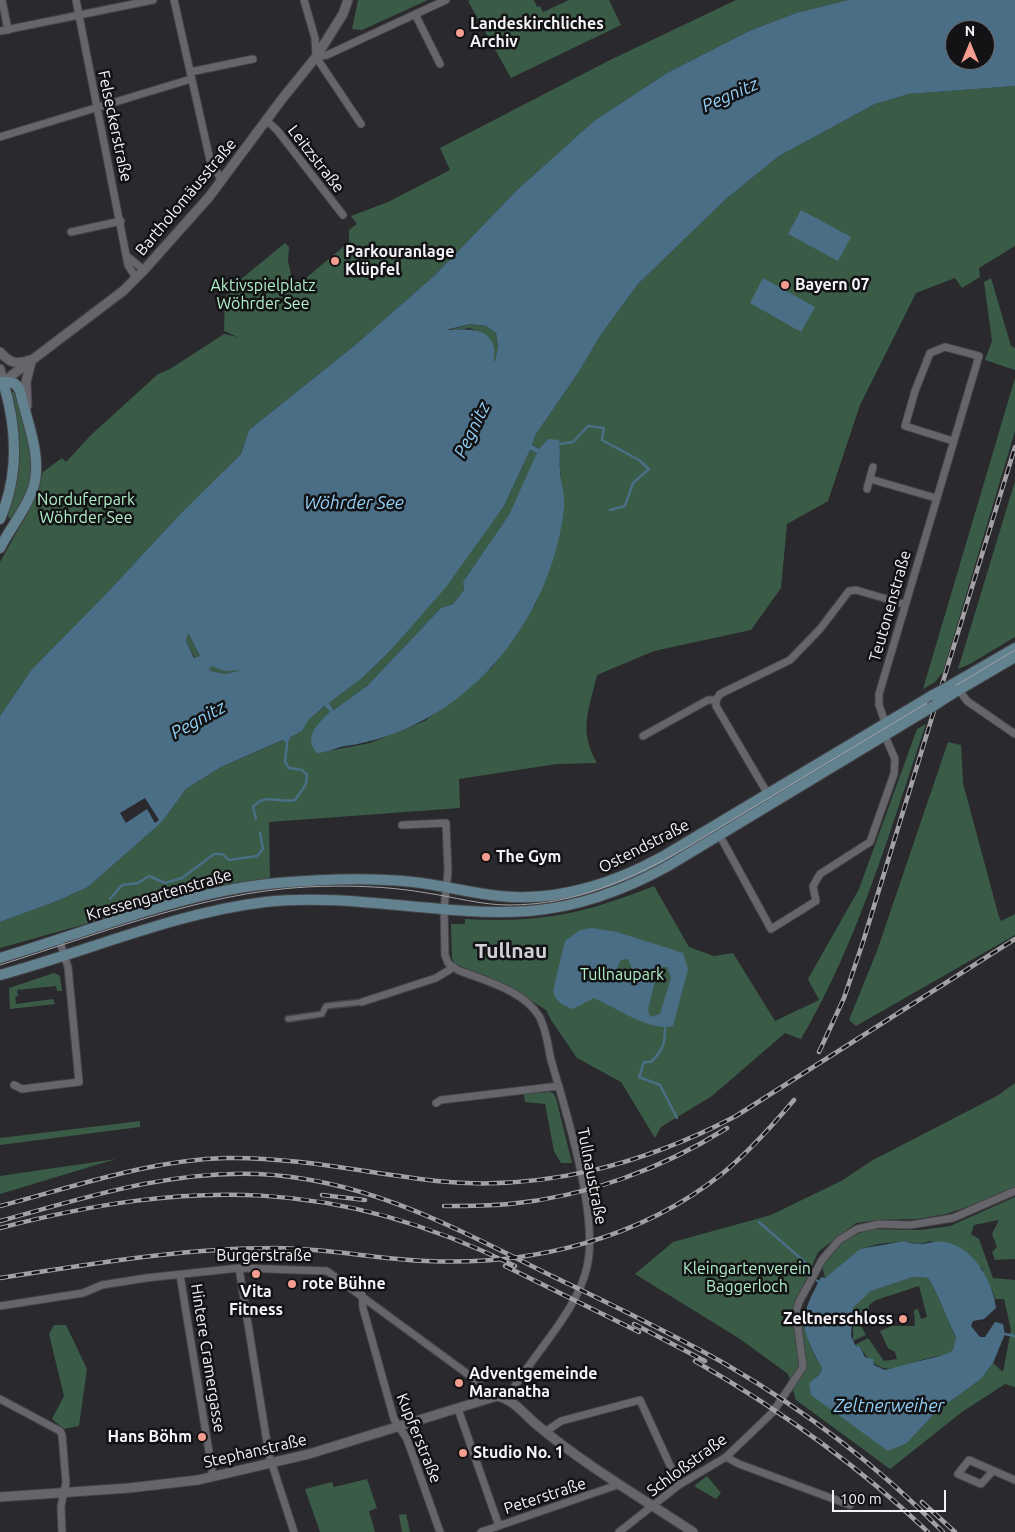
<!DOCTYPE html>
<meta charset="utf-8">
<style>
body{margin:0}
#map{position:relative;width:1015px;height:1532px;overflow:hidden;background:#2a292e;font-family:Ubuntu,sans-serif}
canvas{display:block}
.north{position:absolute;left:945px;top:20px;width:50px;height:50px;box-sizing:border-box;background:#131214;border:1px solid #6d6c6f;border-radius:50%;rotate:0deg;font-size:14px;font-weight:700;line-height:20px;text-align:center;color:#f4f3f7}
.north::after{content:'';display:block;margin:auto;width:18px;height:22px;background:#f59d8f;clip-path:polygon(50% 0,100% 100%,50% 72%,0 100%)}
.scale{position:absolute;left:832px;top:1490px;width:114px;height:22px;box-sizing:border-box;border:2px solid #f4f3f7;border-top:0;padding-left:6px;font-size:15px;line-height:18px;white-space:nowrap;color:#f4f3f7;-webkit-text-stroke:4px #131214;paint-order:stroke}
</style>
<div id="map">
<canvas width="1015" height="1532"></canvas>
<div class="north">N</div>
<div class="scale">100 m</div>
</div>
<script>
const ctx = document.querySelector('canvas').getContext('2d');
ctx.lineJoin = 'round';
function paint(path, color) {
  ctx.fillStyle = color;
  ctx.fill(path, 'evenodd');
}
function stroke(path, color, width, dash) {
  ctx.strokeStyle = color;
  ctx.lineWidth = width;
  ctx.lineCap = dash ? 'butt' : 'round';
  ctx.setLineDash(dash || []);
  ctx.stroke(path);
}
function label(font, color, halo, rows, align = 'center') {
  ctx.font = font + ' Ubuntu,sans-serif';
  ctx.lineWidth = 5;
  ctx.setLineDash([]);
  ctx.textBaseline = 'middle';
  ctx.strokeStyle = halo;
  ctx.fillStyle = color;
  for (const [text, x, y, turn = 0] of rows) {
    ctx.save();
    ctx.translate(x, y);
    ctx.rotate((+turn || 0) * Math.PI / 180);
    ctx.textAlign = isNaN(turn) ? turn : align;
    if (halo) ctx.strokeText(text, 0, 0);
    ctx.fillText(text, 0, 0);
    ctx.restore();
  }
}
paint(new Path2D(`
 M358 0H428L362 30 352 29Z
 M471 0H534L537 7 540 6 543 12 569 0H609L621 25 511 78 468 1Z
 M736 0H848L796 13 749 31 667 73 594 121 517 190 435 275 354 346 249 430 241 454 181 513 105 595 32 669 0 716V562L29 510 43 472 62 458 66 462 91 435 158 374 170 369 224 334 238 337 224 331 225 297 240 280 285 243 289 247 288 261 294 288 349 242V230L357 224 351 216 388 202 450 170 440 148 608 61Z
 M1015 86V246L979 268 980 277 962 288 955 278 916 293 860 405 828 501 787 524 781 588 751 630 654 651 597 675C589 710 578 730 597 763L557 764 459 779 460 808 269 822 270 878 211 889 0 948V922L57 901 88 887 162 822 186 789 221 767 284 740 287 743 291 737 302 731 308 719 326 706 330 712 317 753 370 743 425 721 492 667 516 636 536 603 553 557 509 516 463 582 464 590 453 604 441 608 367 686 335 710 329 703 361 679 390 651 504 506 530 450 537 453 564 507 560 470V444L539 449 532 445 536 434 578 373 600 336 638 284 726 199 779 156 875 104 909 94Z
 M991 278 1011 346 1015 348V370L985 360 992 341 984 282Z
 M470 324 486 326 496 333 498 346 495 362 494 363 489 337 470 328 446 331Z
 M1015 378V431L943 672 935 682 923 689Z
 M17 389C25 418 38 466 27 495 24 504 16 513 11 521L6 513 10 501V393Z
 M1015 481V637L970 664 958 669Z
 M187 632 200 656 195 658 186 641Z
 M212 665 224 671 242 668 243 670 226 674 211 671 209 669Z
 M926 724C890 831 858 942 801 1039L785 1033 712 1096 661 1127 655 1138 621 1082 577 1058 551 1020 546 1010 516 991 456 964 452 959 451 924H465V919C541 923 583 914 654 886L689 947 714 956 733 953 775 1021 819 1000 808 979 859 889 917 729Z
 M948 742 961 745 963 783 999 917 1001 921 1015 914V935L856 1026 849 1020 877 951Z
 M54 973 60 976 62 991H57L56 986 17 990 18 996 15 997 16 1004 53 999 55 1004 10 1009 9 988Z
 M1015 1083V1189L994 1198 946 1214 917 1219 877 1220 856 1223 818 1252 800 1294 792 1319 803 1314C804 1335 811 1350 822 1368L820 1374 809 1383 907 1443 937 1411 981 1379 993 1363 1003 1372 1011 1330 1004 1299H995C992 1287 986 1280 982 1268L931 1241 919 1244 904 1241 879 1244 861 1249 825 1278 822 1266 841 1242 868 1229 920 1230 950 1226 1015 1197V1259L995 1260 992 1252 997 1247 992 1234 999 1220 974 1225 971 1234 979 1239 993 1278 1015 1280V1387L1005 1384 962 1412 890 1469 796 1400 788 1374 740 1339 635 1274 673 1242 771 1215 841 1181 873 1160 997 1096Z
 M549 1092 553 1093 556 1098 572 1163H561L554 1151 545 1104 525 1102 524 1094Z
 M140 1121V1127L0 1145V1138Z
 M116 1159 0 1194V1176Z
 M913 1277 928 1278C940 1297 946 1318 956 1338L953 1350 947 1355C909 1356 887 1390 860 1347L855 1345 868 1338 884 1361 897 1359 895 1352 888 1348 880 1331 892 1326H915L914 1310 918 1309 921 1319 927 1317 919 1286 876 1300 869 1305V1311L857 1319 866 1335 853 1341V1308L871 1291Z
 M54 1325H66L87 1369 79 1426 64 1429 52 1419 64 1396 49 1334Z
 M707 1476 721 1493 716 1499 694 1486Z
 M367 1479 377 1508 369 1511 375 1532H320L305 1489 332 1482 334 1487Z
 M406 1514 410 1532H402L399 1515Z`), '#3a5c47');
paint(new Path2D(`
 M848 0H1015V86L909 94 875 104 779 156 726 199 638 284 600 336 578 373 536 434 532 445 539 449 548 439 559 440C561 450 559 460 560 470 560 482 566 496 564 508 551 624 463 729 346 746 336 747 327 753 317 753 302 737 319 723 330 712L325 706 309 719 302 731 291 737 287 744 283 740 221 767 186 789 162 822 88 887 57 901 0 922V716L32 669 105 595 181 513 241 454 249 430 354 346 435 275 517 190 594 121 667 73 749 31 796 13ZM955 30H985V60H955ZM470 324 486 326 496 333 498 346 495 362C493 359 495 353 494 348 490 325 462 330 446 330ZM530 450 537 453 509 515 463 582 464 590 453 604 441 608 367 686 334 710 329 703 361 679 390 651 446 587 504 506ZM188 633 200 656 194 658 186 641ZM212 666 224 671 242 670 226 674 211 671 209 669Z
 M801 210 851 237 838 261 788 234Z
 M763 278 815 307 801 332 750 303Z
 M592 928 617 932 683 953 688 969 673 1026C650 1032 615 1007 594 998L573 1009C562 1005 556 1002 553 991L565 941 580 930ZM628 959 632 969 624 974 617 968 621 960ZM658 967H667L671 978 660 1014 650 1017 648 1010Z
 M904 1241C908 1242 914 1244 919 1244 928 1244 935 1240 945 1242 974 1247 993 1282 996 1308L984 1319 973 1321 971 1326 980 1337H985L995 1322 1003 1324 1005 1334 993 1363 981 1379 937 1411 907 1443 888 1451 811 1395 809 1383 820 1374 822 1368C798 1325 799 1319 821 1277L825 1278 860 1249ZM913 1277 928 1278C940 1297 946 1318 956 1337L953 1350 947 1354 885 1370 874 1365 873 1359 865 1357 860 1347 855 1345 851 1336 853 1308 871 1291Z`), '#4a6e85');
paint(new Path2D(`
 M145 798 159 820 155 823 147 809 126 823 120 813Z`), '#2a292e');
stroke(new Path2D(`
 M560 444 573 442 588 426 604 428 602 440 639 460 649 469 633 483 625 506 610 510
 M256 819 253 807C266 792 279 804 295 800L306 784 307 775 302 770 289 768 285 762 287 744
 M110 899 122 885 138 883 149 876 165 883 182 878 214 854H222L229 860 257 856 263 849 260 833
 M665 1028C665 1044 663 1050 651 1062H644L639 1077 660 1085 677 1118
 M759 1222 806 1263 802 1272 819 1282
 M1005 1334 1015 1336`), '#4a6e85', 2.5);
const pedestrian = new Path2D(`
 M288 1019 322 1014 326 1006 362 1002`);
const minor = new Path2D(`
 M2 0 8 30
 M76 0 128 265 136 278
 M174 0 210 160 222 181
 M304 0 315 38 316 57
 M415 14 440 64
 M0 31 153 0
 M316 57 327 55 446 0
 M316 57 361 124
 M190 72 253 59
 M266 120 277 130 343 215
 M0 137 191 79
 M71 232 121 221
 M128 257 144 270
 M870 479 936 498
 M867 489 873 467
 M957 687 967 701 1015 734
 M885 722 879 705V694L979 356 945 347 930 353 915 391 905 426 953 441
 M643 736 708 700H716
 M769 796 716 706V700L720 694 790 660 820 629 849 591 856 590 904 604
 M402 825 446 823 448 871 444 909 445 955 448 963 458 970C485 981 523 990 539 1016 546 1028 548 1046 551 1060 566 1111 599 1216 587 1267 577 1313 530 1357 507 1399
 M720 836 771 929 816 901 813 886 820 874 870 842 894 774 895 759 885 736
 M362 1002 436 978 454 967
 M14 1085 22 1089 79 1082 68 967 59 939
 M436 1103 441 1100 559 1086
 M239 1268 269 1455 294 1532
 M180 1275 213 1476
 M362 1295 363 1308 394 1419 407 1439 440 1532
 M0 1306 83 1293 102 1285 146 1278 239 1268 327 1271 473 1378 480 1385 485 1398
 M0 1399 60 1431 62 1435 66 1483 61 1506 62 1532
 M458 1409 499 1526
 M545 1432 561 1421 640 1400 679 1485
 M726 1457 739 1464 850 1505
 M993 1471 981 1484 958 1474 969 1460 1015 1480
 M481 1532 617 1485
 M619 1532 679 1485 726 1457 773 1412 803 1367 796 1312 799 1302 822 1260 839 1240 857 1229 879 1224 910 1225 953 1218 1015 1191`);
const tertiary = new Path2D(`
 M0 352C10 363 16 365 30 360
 M0 369 3 382 123 291 144 270 209 197 282 99 316 57 343 14 348 0
 M27 406 26 382 31 362
 M0 1497 129 1488 198 1480 309 1454 497 1396C513 1399 525 1415 537 1425 586 1466 640 1497 693 1532`);
const secondary = new Path2D(`
 M0 519C19 475 17 427 3 382 11 381 17 383 20 391 27 423 45 462 31 494 23 513 9 530 0 548
 M951 685 1015 648
 M952 694 1015 657
 M0 958C88 932 186 891 277 883 322 879 368 877 413 882 442 885 470 893 499 896 557 902 611 885 662 857L933 695
 M0 975C89 951 174 913 265 902 354 892 441 917 529 911 579 907 625 890 668 866L930 708`);
stroke(pedestrian, '#444448', 8);
stroke(minor, '#444448', 9);
stroke(tertiary, '#444448', 11);
stroke(secondary, '#444448', 12);
stroke(pedestrian, '#66656b', 5);
stroke(minor, '#66656b', 7);
stroke(tertiary, '#66656b', 9);
stroke(secondary, '#62828f', 10);
stroke(new Path2D(`
 M0 965C100 934 201 893 306 887 345 885 388 886 427 893 454 897 481 905 509 905 576 905 632 879 689 846L1015 650`), '#a2a1a5', 1);
const rail = new Path2D(`
 M819 1052 844 998 863 942 1015 447
 M322 1195 365 1200
 M0 1206C74 1187 149 1160 226 1158 298 1157 366 1173 437 1181 541 1192 645 1164 736 1116L1015 939
 M444 1206C465 1206 487 1206 509 1204 585 1197 662 1169 727 1128
 M0 1221C84 1198 170 1170 258 1174 368 1179 457 1229 554 1277 612 1305 671 1333 727 1365 806 1411 879 1467 943 1532
 M0 1228C189 1179 336 1178 515 1266
 M505 1266 639 1332
 M0 1278C92 1264 182 1248 275 1248 326 1248 376 1259 427 1261 531 1266 641 1239 723 1173 750 1151 772 1126 794 1100
 M634 1324 705 1361
 M695 1361C780 1410 857 1464 928 1532
 M922 1502 955 1532`);
stroke(rail, '#a2a1a5', 4.5);
stroke(rail, '#131214', 2.5, [8]);
const secondaryBridge = new Path2D(`
 M933 695 951 685
 M930 708 952 694`);
stroke(secondaryBridge, '#444448', 12, []);
stroke(secondaryBridge, '#62828f', 10);
for (const [x, y, r, color] of [
 [460,33,5,"#f59d8f"],
 [335,261,5,"#f59d8f"],
 [785,285,5,"#f59d8f"],
 [486,857,5,"#f59d8f"],
 [256,1274,5,"#f59d8f"],
 [292,1284,5,"#f59d8f"],
 [903,1319,5,"#f59d8f"],
 [459,1383,5,"#f59d8f"],
 [202,1437,5,"#f59d8f"],
 [463,1453,5,"#f59d8f"]
]) {
  const dot = new Path2D();
  dot.arc(x, y, r, 0, 2 * Math.PI);
  ctx.fillStyle = color;
  ctx.fill(dot);
  stroke(dot, '#131214', 2);
}
label('bold 16px', '#f4f3f7', '#131214', [
 ["Landeskirchliches",470,24],
 ["Archiv",470,42],
 ["Parkouranlage",345,252],
 ["Klüpfel",345,270],
 ["Bayern 07",795,285],
 ["The Gym",496,857],
 ["rote Bühne",302,1284],
 ["Vita",256,1292,"center"],
 ["Fitness",256,1310,"center"],
 ["Zeltnerschloss",893,1319,"right"],
 ["Adventgemeinde",469,1374],
 ["Maranatha",469,1392],
 ["Hans Böhm",192,1437,"right"],
 ["Studio No. 1",473,1453]
], 'left');
label('16px', '#f4f3f7', '#131214', [
 ["Felseckerstraße",115,126,78],
 ["Leitzstraße",316,159,52],
 ["Bartholomäusstraße",186,197,-50],
 ["Teutonenstraße",890,606,-74],
 ["Ostendstraße",644,846,-27],
 ["Kressengartenstraße",159,895,-16],
 ["Tullnaustraße",592,1176,79],
 ["Burgerstraße",264,1256],
 ["Hintere Cramergasse",208,1358,81],
 ["Kupferstraße",419,1438,68],
 ["Stephanstraße",255,1451,-13],
 ["Schloßstraße",687,1465,-36],
 ["Peterstraße",545,1496,-18]
]);
label('16px', '#afefc7', '#131214', [
 ["Aktivspielplatz",263,286],
 ["Wöhrder See",263,304],
 ["Norduferpark",86,500],
 ["Wöhrder See",86,518],
 ["Tullnaupark",622,975],
 ["Kleingartenverein",747,1269],
 ["Baggerloch",747,1287]
]);
label('italic 18px', '#92d1f8', '#131214', [
 ["Pegnitz",730,95,-24],
 ["Pegnitz",472,430,-64],
 ["Wöhrder See",354,503],
 ["Pegnitz",198,720,-29],
 ["Zeltnerweiher",889,1406]
]);
label('bold 21px', '#d1d0d7', '#131214', [
 ["Tullnau",511,951]
]);
</script>
